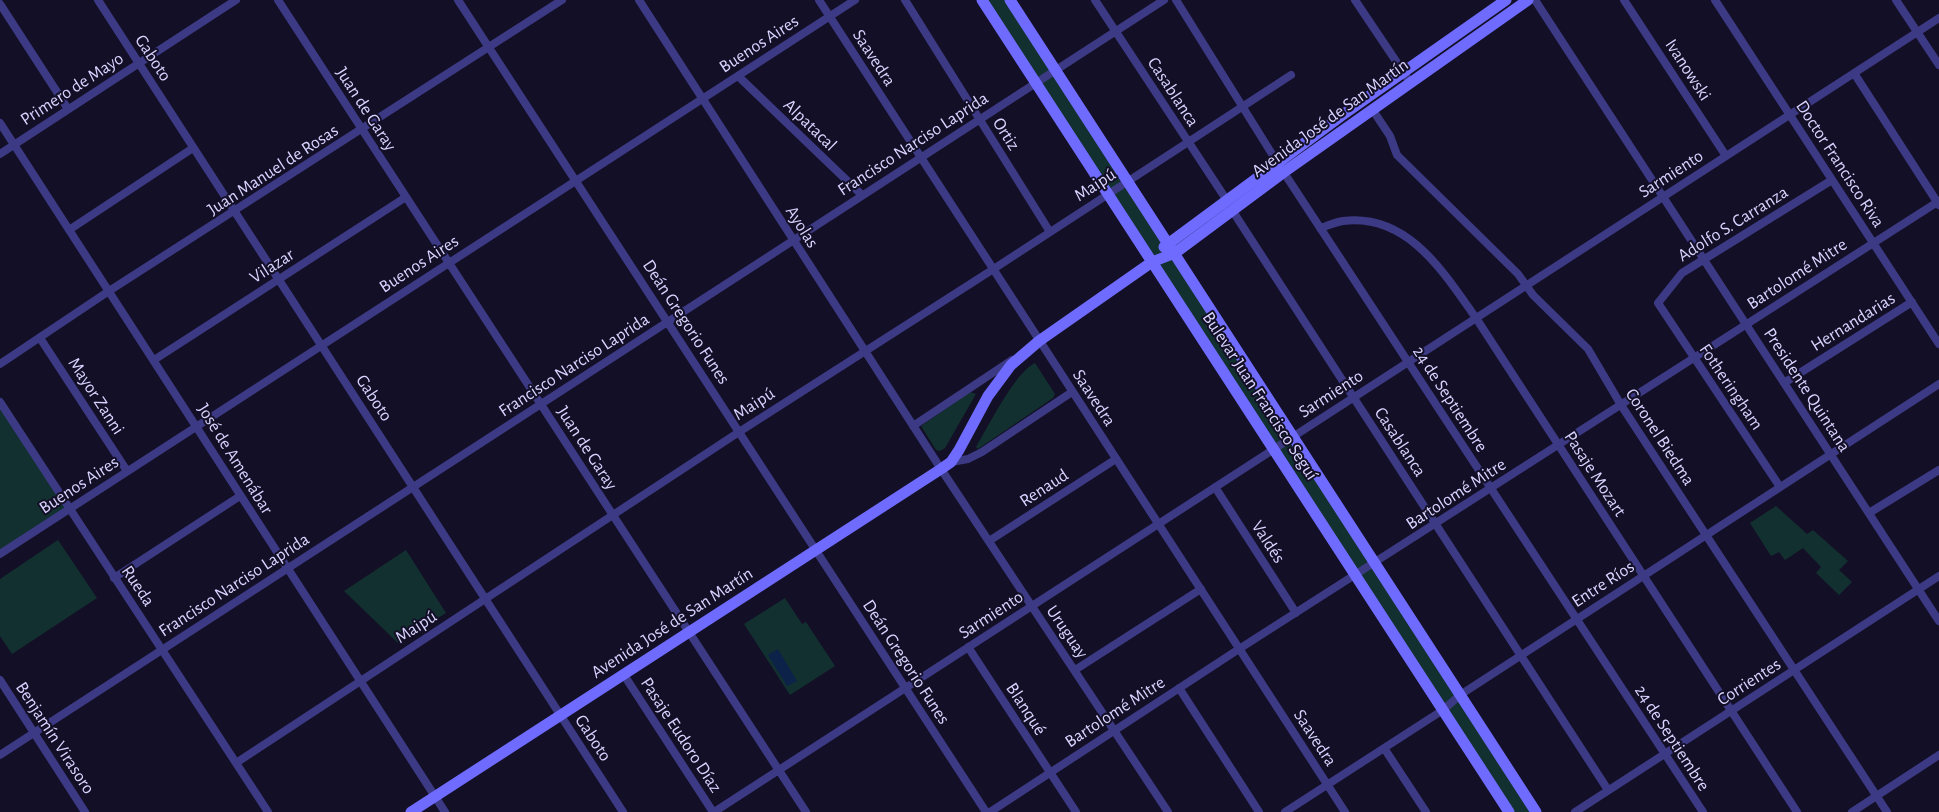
<!DOCTYPE html>
<meta charset="utf-8">
<style>
body{margin:0}
canvas{display:block;background:#130f26}
</style>
<canvas width="1939" height="812"></canvas>
<script>
const ctx = document.querySelector('canvas').getContext('2d');
ctx.lineJoin = 'round';
function paint(path, color) {
  ctx.fillStyle = color;
  ctx.fill(path, 'evenodd');
}
function stroke(path, color, width, dash) {
  ctx.strokeStyle = color;
  ctx.lineWidth = width;
  ctx.lineCap = dash ? 'butt' : 'round';
  ctx.setLineDash(dash || []);
  ctx.stroke(path);
}
function label(font, color, halo, rows, align = 'center') {
  ctx.font = font + ' "Alegreya Sans",sans-serif';
  ctx.lineWidth = 4;
  ctx.setLineDash([]);
  ctx.textBaseline = 'middle';
  ctx.strokeStyle = halo;
  ctx.fillStyle = color;
  for (const [text, x, y, turn = 0] of rows) {
    ctx.save();
    ctx.translate(x, y);
    ctx.rotate((+turn || 0) * Math.PI / 180);
    ctx.textAlign = isNaN(turn) ? turn : align;
    if (halo) ctx.strokeText(text, 0, 0);
    ctx.fillText(text, 0, 0);
    ctx.restore();
  }
}
paint(new Path2D(`
 M982 0H1010L1536 812H1509Z
 M1035 363 1055 394 1053 398 978 449 976 447C988 427 1015 372 1035 363Z
 M970 392 976 394 945 448 940 451 936 450 921 426Z
 M0 402 70 508 0 554Z
 M1776 506 1807 534 1813 530 1848 561 1839 570 1852 582 1839 595 1816 573 1821 567 1803 548 1785 560 1779 552 1771 556 1750 523Z
 M58 540 97 598 12 654 0 636V579Z
 M406 550 446 613 398 643 344 591Z
 M785 598 802 624 806 622 835 666 790 695 744 624Z`), '#12302f');
paint(new Path2D(`
 M778 649 797 681 787 686 768 655Z`), '#0c2248');
stroke(new Path2D(`
 M98 0 623 812
 M278 0 806 812
 M458 0 986 812
 M639 0 941 469 1168 812
 M819 0 1345 812
 M905 0 1050 232
 M1095 0 1226 199
 M1176 0 1277 162 1703 812
 M1355 0 1410 82
 M1535 0 1939 621
 M1624 0 1726 156
 M1715 0 1939 344
 M1896 0 1939 65
 M0 4 68 109
 M1854 73 1939 205
 M738 76 862 195
 M1372 109 1390 136 1397 155 1518 274 1533 295 1588 349 1621 405 1887 812
 M0 123 445 812
 M0 154 236 0
 M1232 210 1608 790
 M1320 228C1328 226 1335 222 1343 221 1408 213 1444 273 1476 318L1797 812
 M69 230 193 148
 M40 338 127 471
 M154 360 406 197
 M0 364 109 291 562 0
 M1784 383 1912 302
 M0 402 268 812
 M913 426 1012 360
 M951 462 968 459 982 452 1072 392
 M1215 487 1296 613
 M1780 487 1658 303 1682 273 1832 180
 M1869 513 1939 470
 M989 541 1116 459
 M0 554 855 0
 M114 578 240 496
 M968 647 1076 812
 M1075 670 1201 589
 M624 675 713 812
 M0 680 85 812
 M1179 688 1259 812
 M1384 748 1426 812
 M0 755 1164 0
 M236 763 739 432 992 270 1291 75
 M714 812 1939 18
 M990 812 1239 649 1939 201
 M1285 812 1443 710 1460 695 1939 384
 M1575 812 1939 576
 M1852 812 1939 755`), '#3d3a85', 8);
stroke(new Path2D(`
 M982 0 1509 812
 M1010 0 1536 812
 M1164 247 1341 116 1506 0
 M411 812 941 469 951 462 959 450 988 396 1011 365 1039 341 1152 262 1175 253 1284 172 1528 0`), '#6f6bff', 11);
label('18px', '#d9d4ff', '#130f26', [
 ["Buenos Aires",759,44,-33],
 ["Gaboto",153,58,57],
 ["Saavedra",874,58,57],
 ["Ivanowski",1688,70,57],
 ["Primero de Mayo",72,89,-33],
 ["Casablanca",1173,92,57],
 ["Juan de Garay",366,109,57],
 ["Avenida José de San Martín",1330,118,-36],
 ["Alpatacal",810,125,44],
 ["Ortiz",1006,134,58],
 ["Francisco Narciso Laprida",913,144,-33],
 ["Doctor Francisco Riva",1840,164,57],
 ["Juan Manuel de Rosas",273,170,-33],
 ["Sarmiento",1671,174,-33],
 ["Maipú",1095,185,-33],
 ["Adolfo S. Carranza",1733,224,-32],
 ["Ayolas",802,227,58],
 ["Buenos Aires",419,264,-33],
 ["Vilazar",272,266,-33],
 ["Bartolomé Mitre",1797,274,-33],
 ["Deán Gregorio Funes",686,322,57],
 ["Hernandarias",1853,322,-32],
 ["Francisco Narciso Laprida",574,365,-33],
 ["Fotheringham",1731,387,56],
 ["Presidente Quintana",1807,390,57],
 ["Sarmiento",1331,394,-33],
 ["Mayor Zanni",96,396,57],
 ["Bulevar Juan Francisco Seguí",1260,396,57],
 ["Gaboto",374,398,57],
 ["Saavedra",1094,398,57],
 ["24 de Septiembre",1450,399,57],
 ["Maipú",754,404,-33],
 ["Coronel Biedma",1660,437,57],
 ["Casablanca",1400,442,57],
 ["Juan de Garay",587,448,57],
 ["José de Amenábar",235,459,58],
 ["Pasaje Mozart",1595,474,57],
 ["Buenos Aires",79,485,-33],
 ["Renaud",1044,488,-33],
 ["Bartolomé Mitre",1456,494,-33],
 ["Valdés",1268,542,57],
 ["Entre Ríos",1603,584,-33],
 ["Francisco Narciso Laprida",234,585,-33],
 ["Rueda",138,586,56],
 ["Sarmiento",991,615,-33],
 ["Avenida José de San Martín",672,623,-33],
 ["Maipú",416,627,-33],
 ["Uruguay",1067,632,56],
 ["Deán Gregorio Funes",906,662,57],
 ["Corrientes",1749,682,-33],
 ["Blanqué",1026,709,57],
 ["Bartolomé Mitre",1115,712,-33],
 ["Pasaje Eudoro Díaz",681,735,57],
 ["Benjamín Virasoro",55,738,57],
 ["Gaboto",593,738,57],
 ["Saavedra",1315,738,57],
 ["24 de Septiembre",1672,738,57]
]);
</script>
